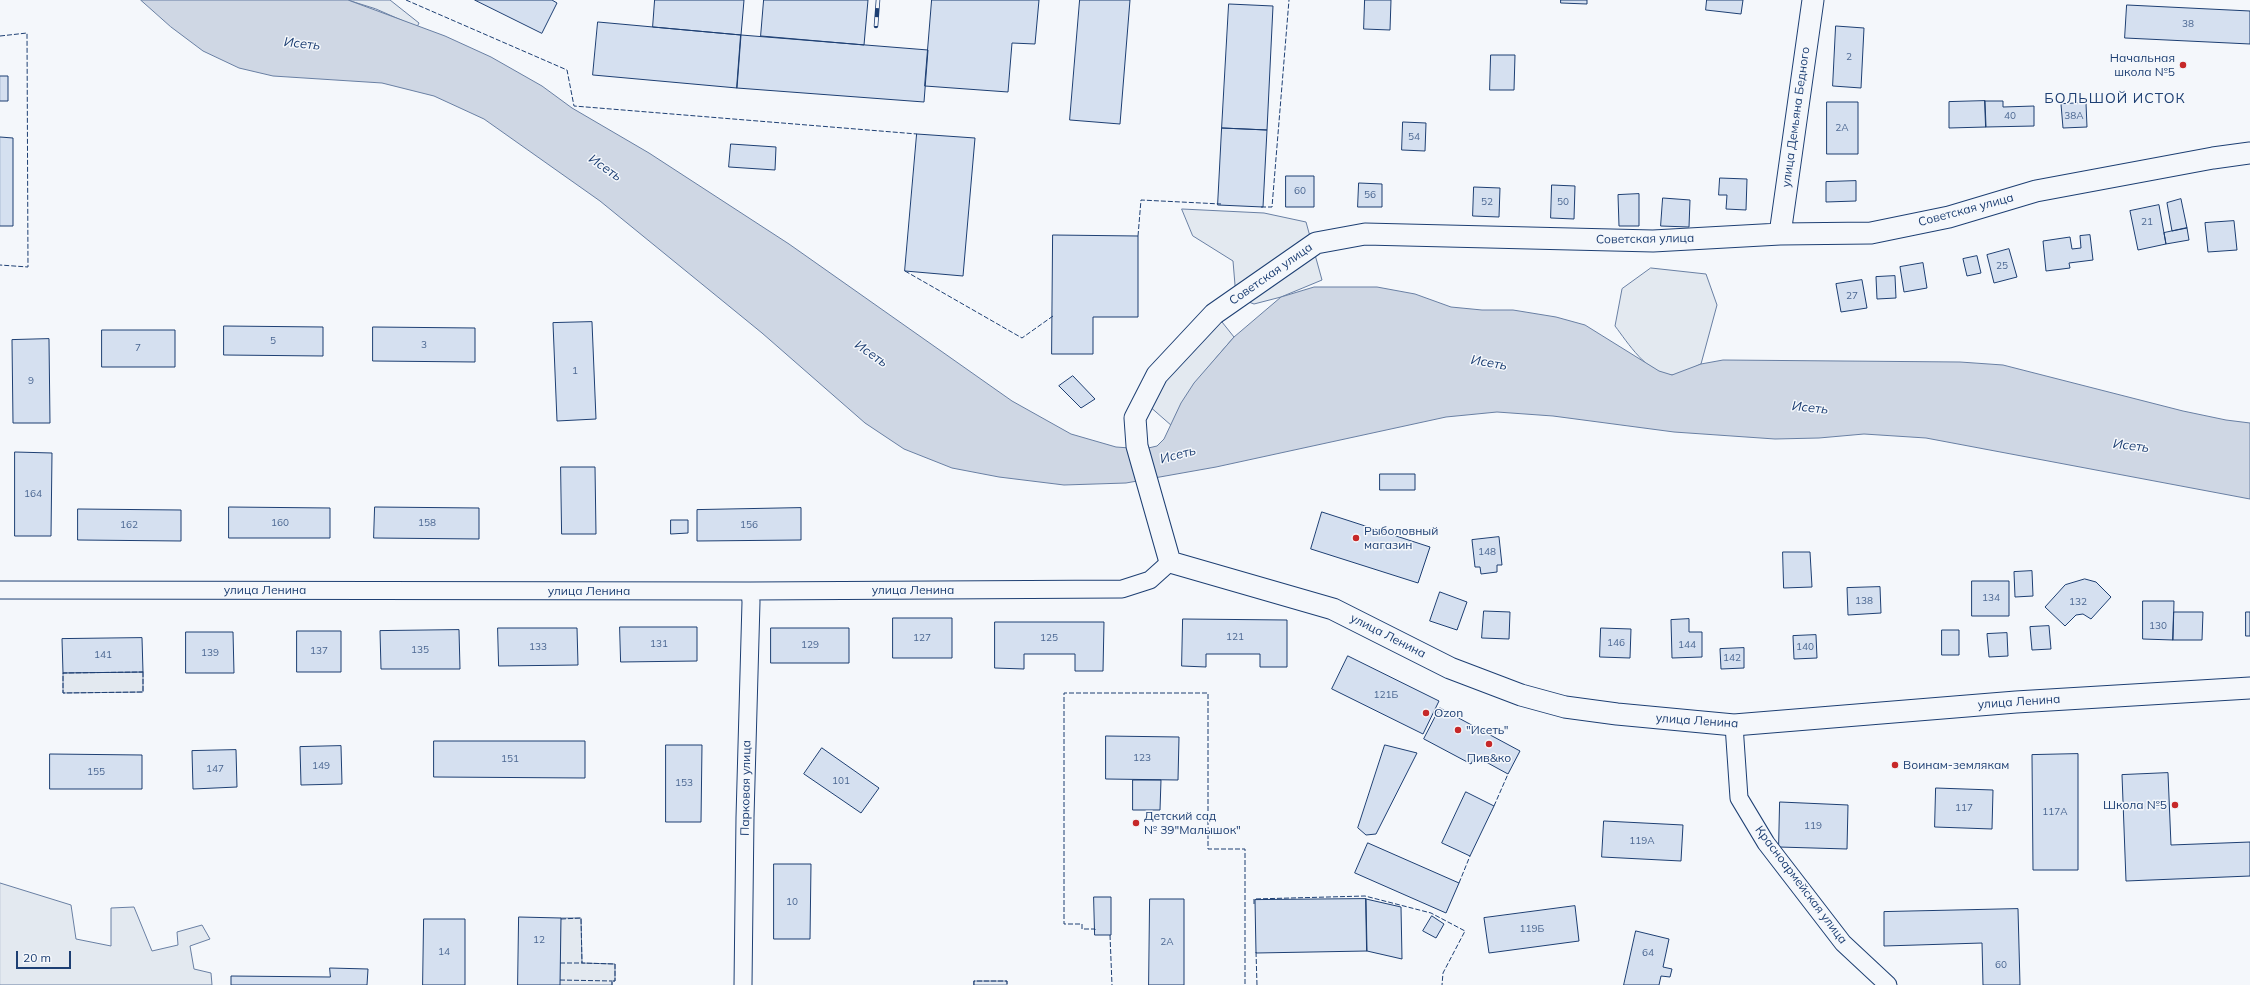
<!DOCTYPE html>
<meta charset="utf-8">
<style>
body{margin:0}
#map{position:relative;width:2250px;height:985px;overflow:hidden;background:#f4f7fb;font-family:Mulish,sans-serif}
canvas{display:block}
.scale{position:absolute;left:16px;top:951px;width:55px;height:18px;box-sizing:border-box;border:2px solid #1d3f73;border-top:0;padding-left:5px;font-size:12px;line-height:14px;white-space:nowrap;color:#1d3f73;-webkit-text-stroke:3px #f4f7fb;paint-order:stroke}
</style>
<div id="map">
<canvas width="2250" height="985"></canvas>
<div class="scale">20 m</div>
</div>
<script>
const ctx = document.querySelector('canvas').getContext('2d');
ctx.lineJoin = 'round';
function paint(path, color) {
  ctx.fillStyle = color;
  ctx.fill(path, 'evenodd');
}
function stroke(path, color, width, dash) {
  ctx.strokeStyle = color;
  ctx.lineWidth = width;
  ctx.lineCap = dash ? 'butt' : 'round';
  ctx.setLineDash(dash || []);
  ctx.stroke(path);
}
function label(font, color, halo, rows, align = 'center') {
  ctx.font = font + ' Mulish,sans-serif';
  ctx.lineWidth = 3;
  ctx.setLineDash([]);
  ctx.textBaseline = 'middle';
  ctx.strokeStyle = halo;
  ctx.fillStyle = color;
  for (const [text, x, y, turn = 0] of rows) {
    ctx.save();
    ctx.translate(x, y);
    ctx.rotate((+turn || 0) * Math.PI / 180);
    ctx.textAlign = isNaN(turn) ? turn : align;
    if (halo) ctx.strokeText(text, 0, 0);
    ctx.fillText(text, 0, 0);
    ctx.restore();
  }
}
const green = new Path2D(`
 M348 0H390L419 23 417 27 376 9Z
 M1182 209 1264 213 1306 222 1322 280 1281 297 1254 304 1236 297 1233 261 1193 236Z
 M1651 268 1706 274 1717 305 1701 364C1692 368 1681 375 1672 375 1647 374 1628 343 1615 326L1622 289Z
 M1222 322 1234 337C1209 366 1187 390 1172 426L1148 405 1201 323Z
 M143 672V692L63 693V673Z
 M0 883 71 905 76 939 111 946V908L134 907 152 951 178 945 177 932 202 925 210 939 190 946 194 969 211 973 212 985H0Z
 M561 918H581L582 963 615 964V981H612V985H560Z
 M974 981H1007V985H974Z`);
paint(green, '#e3e9f0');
stroke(green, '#687fa3', 1);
const water = new Path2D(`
 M141 0H348L445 36 491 57 542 86 572 108 649 153 789 244 1012 401 1071 434 1116 447 1144 449 1157 446 1164 439 1181 403 1194 383 1234 337 1281 297 1314 287H1377L1415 294 1451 307 1482 310H1513L1556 317 1585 325 1659 371 1672 375 1701 364 1723 360 1960 362 2003 365 2183 411 2226 420 2250 423V499L1926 438 1864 434 1819 438 1775 439 1674 432 1553 416 1497 412 1446 417 1216 467 1126 483 1064 485 999 477 952 468 904 449 865 423 762 333 600 201 484 119 434 96 382 83 273 76 239 68 203 51 171 27Z`);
paint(water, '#cfd7e4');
stroke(water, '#687fa3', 1);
const building = new Path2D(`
 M475 0H552L557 3 542 33Z
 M655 0H744L741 35 653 27Z
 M764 0H868L864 45 761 36Z
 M932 0H1039L1035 44 1012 43 1008 92 925 86Z
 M1080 0H1130L1120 124 1070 120Z
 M1365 0H1391L1390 30 1364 29Z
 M1561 0H1587V4L1561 3Z
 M1707 0H1743L1741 14 1706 10Z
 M1229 4 1273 6 1267 130 1222 128Z
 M2127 5 2250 11V44L2125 38Z
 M598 22 741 35 737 88 593 75Z
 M1836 26 1864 28 1861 88 1833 86Z
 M741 35 928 50 924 102 737 88Z
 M1491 55H1515L1514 90H1490Z
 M0 76H8V101H0Z
 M1985 101 1986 127 1949 128V102Z
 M1985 101H2003V107L2034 106V126L1986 127Z
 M1827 102H1858V154H1827Z
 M2086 103 2087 127 2063 128 2061 104Z
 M1403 122 1426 123 1425 151 1402 150Z
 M1222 128 1267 130 1263 207 1218 205Z
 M917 134 975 138 963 276 905 271Z
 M0 137 13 138V226H0Z
 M731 144 776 147 775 170 729 167Z
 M1286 176H1314V207H1286Z
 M1720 178 1747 179 1746 210 1726 209 1727 195H1719Z
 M1856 181V201L1826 202V182Z
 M1359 183 1382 184V207H1358Z
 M1552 185 1575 186 1574 219 1551 218Z
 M1474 187 1500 188 1499 217 1473 216Z
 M1639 194V226H1619L1618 195Z
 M1663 198 1690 200 1689 227 1661 226Z
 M2181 199 2187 228 2172 231 2167 203Z
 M2159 205 2166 244 2138 250 2130 211Z
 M2234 221 2237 250 2208 252 2205 223Z
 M2187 228 2189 240 2166 244 2164 233Z
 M1053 235 1138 236V317H1093V354H1052Z
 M2090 235 2093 260 2069 263 2070 268 2046 271 2043 241 2070 237 2072 249 2081 248 2080 236Z
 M2009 249 2017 277 1994 283 1987 255Z
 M1977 256 1981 273 1967 276 1963 259Z
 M1923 263 1927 288 1904 292 1900 267Z
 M1895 276 1896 298 1877 299 1876 277Z
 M1862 280 1867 308 1841 312 1836 284Z
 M592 322 596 419 557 421 553 323Z
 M224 326 323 327V356L224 355Z
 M373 327 475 328V362L373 361Z
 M102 330H175V367H102Z
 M49 339 50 423H13L12 340Z
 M1073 376 1095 399 1081 408 1059 386Z
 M15 452 52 453 51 536H15Z
 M561 467H595L596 534H562Z
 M1380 474H1415V490H1380Z
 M229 507 330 508V538H229Z
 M375 507 479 508V539L374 538Z
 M801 508V540L697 541V510Z
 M78 509 181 510V541L78 540Z
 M1322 512 1430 547 1418 583 1311 549Z
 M671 520H688V533L671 534Z
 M1499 537 1502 565H1497V572L1481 574 1480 567H1475L1472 540Z
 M1783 552H1810L1812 587 1784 588Z
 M2032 571 2033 596 2015 597 2014 572Z
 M2085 579 2096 582 2111 597 2091 619 2083 614 2076 615 2065 626 2045 607 2065 585Z
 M1972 581H2009V616H1972Z
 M1880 587 1881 613 1848 615 1847 588Z
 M1440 592 1467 602 1457 630 1430 621Z
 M2143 601H2174L2173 640 2143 639Z
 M1484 611 1510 612 1509 639 1482 638Z
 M2174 612H2203L2202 640H2173Z
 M2246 612H2250V636H2246Z
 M893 618H952V658H893Z
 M1183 619 1287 620V667H1260V654H1206V667L1182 666Z
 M1689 619V632H1702V657L1672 658 1671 620Z
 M995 622H1104L1103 671H1075V654H1024V669L995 668Z
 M2049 626 2051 649 2032 650 2030 627Z
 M620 627H697V661L621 662Z
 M498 628H577L578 665 499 666Z
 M771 628H849V663H771Z
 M1601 628 1631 629 1630 658 1600 657Z
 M459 630 460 669H381L380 631Z
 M1942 630H1959V655H1942Z
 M297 631H341V672H297Z
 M186 632H233L234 673H186Z
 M2007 633 2008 656 1989 657 1987 634Z
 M1816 635 1817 658 1794 659 1793 636Z
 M142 638 143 672 63 673 62 639Z
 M1744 648V668L1721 669 1720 649Z
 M1348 656 1439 701 1423 734 1332 689Z
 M1440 708 1520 751 1508 774 1475 756 1471 764 1424 739Z
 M1106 736 1179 737 1178 780 1106 779Z
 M434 741H585V778L434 777Z
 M666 745H702L701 822H666Z
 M1385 745 1417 753 1376 834 1366 835 1358 828Z
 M341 746 342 784 301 785 300 747Z
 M822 748 879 788 861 813 804 774Z
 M236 750 237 787 193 789 192 751Z
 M50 754 142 755V789H50Z
 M2078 754V870H2033L2032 755Z
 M2168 773 2171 845 2250 842V876L2126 881 2122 775Z
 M1133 780H1161L1160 810H1133Z
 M1936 788 1993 790 1992 829 1935 827Z
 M1466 792 1494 806 1470 856 1442 843Z
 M1780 802 1848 805 1847 849 1779 847Z
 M1604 821 1683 825 1681 861 1602 857Z
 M1368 843 1459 883 1446 913 1355 873Z
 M774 864H811L810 939H774Z
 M1094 897H1111V935H1095Z
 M1150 899H1184V985H1149Z
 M1366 899 1401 907 1402 959 1367 951Z
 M1366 899 1367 951 1256 953 1255 900Z
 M1575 906 1579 941 1489 953 1484 918Z
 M2018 909 2020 985H1983L1982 943 1884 946V912Z
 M1432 916 1444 924 1436 938 1423 931Z
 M519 917 561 918 560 985H518Z
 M424 919H465V985H423Z
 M1636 931 1669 939 1663 967 1672 969 1670 977 1661 976 1659 985H1624Z
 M330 968 368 969 367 985H231V976L330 977Z`);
paint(building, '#d5e0f0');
stroke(building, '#1d3f73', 1);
const minor = new Path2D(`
 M0 590 750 591 1122 589 1150 580 1170 562
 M1734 725 1739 798 1766 843 1843 943 1888 985
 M743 985 745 817 751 602 750 591`);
const tertiary = new Path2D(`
 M2250 153 2213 158 2036 191 1949 217 1871 233 1780 234 1653 241 1365 234 1316 243 1214 314 1157 375 1135 418 1137 446 1170 562 1333 609 1450 668 1521 695 1565 707 1617 714 1734 725 2016 702 2250 688
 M1780 234 1813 0`);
stroke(minor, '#1d3f73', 19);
stroke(tertiary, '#1d3f73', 23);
stroke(minor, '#f4f7fb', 17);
stroke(tertiary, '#f4f7fb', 21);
const rail = new Path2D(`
 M876 26 878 0`);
stroke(rail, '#1d3f73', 4.5);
stroke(rail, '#f4f7fb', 3, [9]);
stroke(new Path2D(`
 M406 0 567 70 574 106 917 134
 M0 36 27 33 28 267 0 265
 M1261 207H1272L1289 0
 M1138 236 1141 200 1221 204
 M905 271 1022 338 1053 316
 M143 672V692L63 693V673Z
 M1494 806 1508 774
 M1459 883 1470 856
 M1254 904V899L1365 896 1431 913 1465 931 1443 973 1442 985
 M561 919 581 918 582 963 615 964V981H612V985
 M1095 930V929H1082V924H1064V693H1208V849H1245V985
 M1110 935 1112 985
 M1256 952 1257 985
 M560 963H582
 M560 980 612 981
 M974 985V981H1007V985`), '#1d3f73', 1, [5, 2]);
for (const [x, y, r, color] of [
 [2183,65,4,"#c62828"],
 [1356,538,4,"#c62828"],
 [1426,713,4,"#c62828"],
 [1458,730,4,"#c62828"],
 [1489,744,4,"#c62828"],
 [1895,765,4,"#c62828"],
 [2175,805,4,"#c62828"],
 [1136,823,4,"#c62828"]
]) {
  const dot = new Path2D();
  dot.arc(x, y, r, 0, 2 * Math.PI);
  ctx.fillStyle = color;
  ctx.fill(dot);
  stroke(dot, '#f4f7fb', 1.5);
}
label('10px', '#4b6792', null, [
 ["38",2188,24],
 ["2",1849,57],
 ["40",2010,116],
 ["38А",2074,116],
 ["2А",1842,128],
 ["54",1414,137],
 ["60",1300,191],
 ["56",1370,195],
 ["52",1487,202],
 ["50",1563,202],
 ["21",2147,222],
 ["25",2002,266],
 ["27",1852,296],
 ["5",273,341],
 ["3",424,345],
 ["7",138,348],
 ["1",575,371],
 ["9",31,381],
 ["164",33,494],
 ["160",280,523],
 ["158",427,523],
 ["162",129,525],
 ["156",749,525],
 ["148",1487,552],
 ["134",1991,598],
 ["138",1864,601],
 ["132",2078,602],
 ["130",2158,626],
 ["121",1235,637],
 ["127",922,638],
 ["125",1049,638],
 ["146",1616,643],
 ["131",659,644],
 ["129",810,645],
 ["144",1687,645],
 ["133",538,647],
 ["140",1805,647],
 ["135",420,650],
 ["137",319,651],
 ["139",210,653],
 ["141",103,655],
 ["142",1732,658],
 ["121Б",1386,695],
 ["123",1142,758],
 ["151",510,759],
 ["149",321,766],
 ["147",215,769],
 ["155",96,772],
 ["101",841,781],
 ["153",684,783],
 ["117",1964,808],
 ["117А",2055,812],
 ["119",1813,826],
 ["119А",1642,841],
 ["10",792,902],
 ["119Б",1532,929],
 ["12",539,940],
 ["2А",1167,942],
 ["14",444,952],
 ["64",1648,953],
 ["60",2001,965]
]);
label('12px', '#1d3f73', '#f4f7fb', [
 ["Начальная",2175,58,"right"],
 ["школа №5",2175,72,"right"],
 ["Рыболовный",1364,531],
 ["магазин",1364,545],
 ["Ozon",1434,713],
 ["\"Исеть\"",1466,730],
 ["Пив&ко",1489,758,"center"],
 ["Воинам-землякам",1903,765],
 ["Школа №5",2167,805,"right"],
 ["Детский сад",1144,816],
 ["№ 39\"Малышок\"",1144,830]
], 'left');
label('12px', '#1d3f73', '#f4f7fb', [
 ["улица Демьяна Бедного",1796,117,-82],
 ["Советская улица",1966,210,-15],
 ["Советская улица",1645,239,-1],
 ["Советская улица",1271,274,-35],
 ["улица Ленина",265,590],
 ["улица Ленина",913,590],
 ["улица Ленина",589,591],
 ["улица Ленина",1388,636,27],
 ["улица Ленина",2019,702,-4],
 ["улица Ленина",1697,721,4],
 ["Парковая улица",746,788,-89],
 ["Красноармейская улица",1801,885,53]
]);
label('italic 13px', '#1d3f73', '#f4f7fb', [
 ["Исеть",302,44,6],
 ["Исеть",605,168,35],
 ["Исеть",871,354,35],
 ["Исеть",1489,363,10],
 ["Исеть",1810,408,6],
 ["Исеть",2131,446,7],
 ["Исеть",1178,455,-15]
]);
ctx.letterSpacing = '1px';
label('14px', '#1d3f73', '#f4f7fb', [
 ["БОЛЬШОЙ ИСТОК",2115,99]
]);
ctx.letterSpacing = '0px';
</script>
